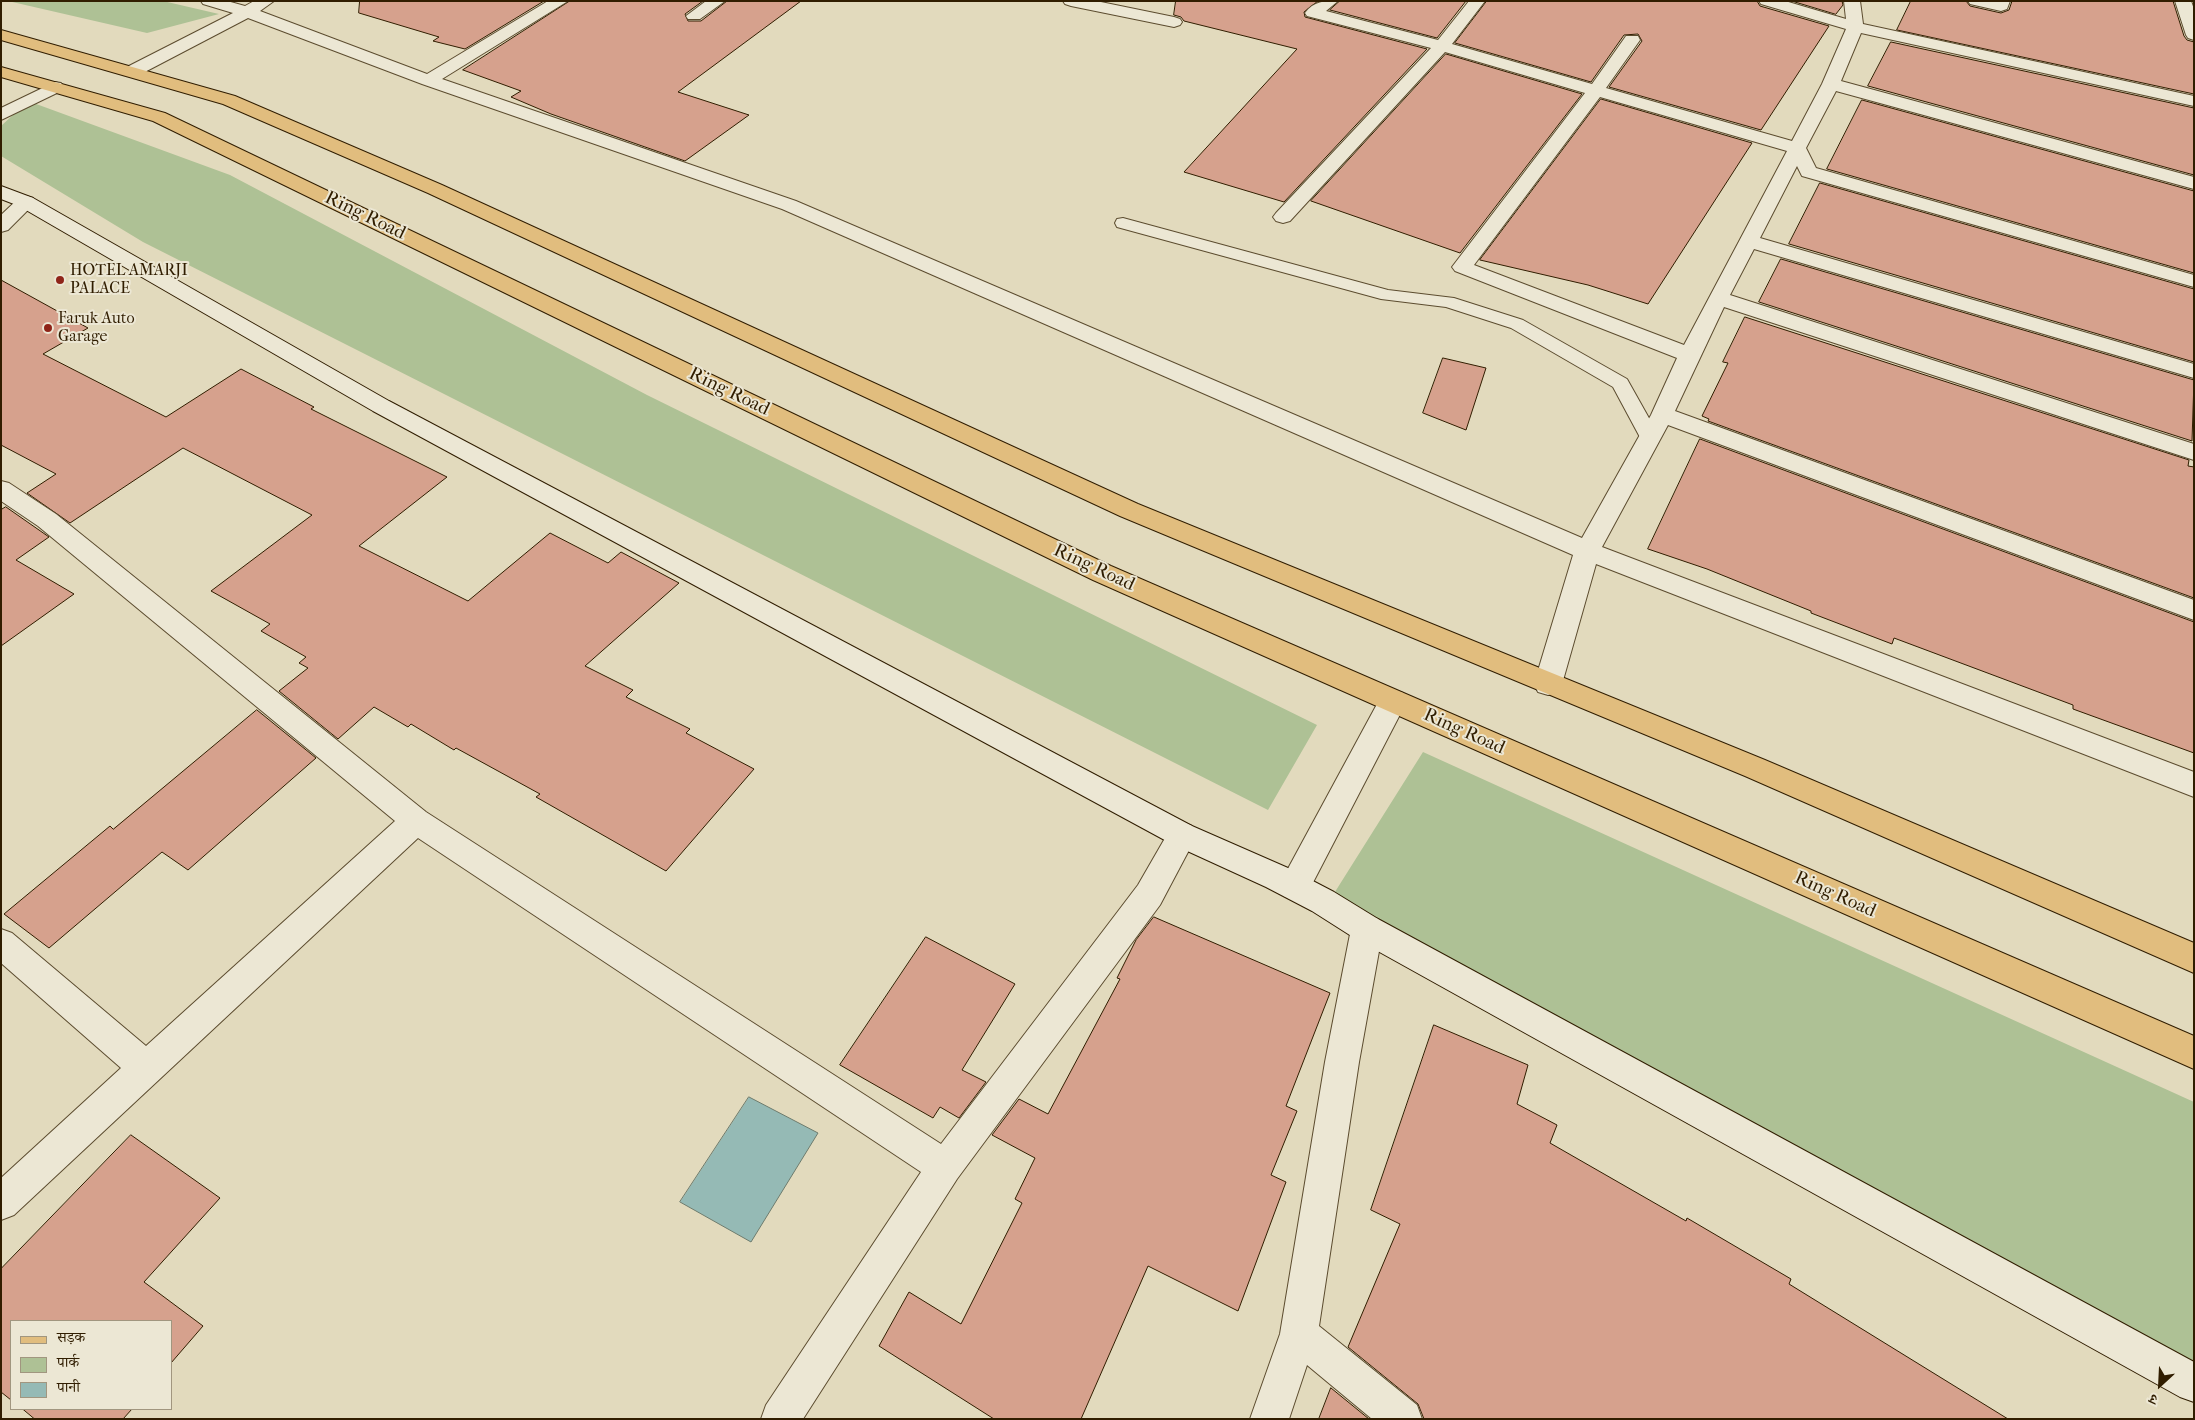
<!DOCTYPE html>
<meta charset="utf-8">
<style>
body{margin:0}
#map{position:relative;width:2195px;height:1420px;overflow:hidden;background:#e2dabd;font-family:"IM FELL French Canon","Noto Serif Devanagari",serif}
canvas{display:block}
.frame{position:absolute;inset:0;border:2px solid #301d00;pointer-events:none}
.legend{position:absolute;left:10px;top:1320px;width:162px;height:90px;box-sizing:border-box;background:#ece7d4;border:1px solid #a1967f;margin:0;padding:6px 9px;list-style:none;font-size:15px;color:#301d00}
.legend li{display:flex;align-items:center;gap:10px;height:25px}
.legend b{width:25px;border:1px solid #a1967f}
.north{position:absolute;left:2135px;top:1360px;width:50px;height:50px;-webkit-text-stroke:4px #ece7d4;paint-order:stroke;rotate:205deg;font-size:14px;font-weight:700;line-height:20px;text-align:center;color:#301d00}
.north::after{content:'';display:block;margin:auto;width:18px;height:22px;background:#301d00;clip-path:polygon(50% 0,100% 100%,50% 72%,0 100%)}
</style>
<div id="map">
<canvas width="2195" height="1420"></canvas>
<div class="frame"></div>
<ul class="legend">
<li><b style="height:6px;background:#e1bd7e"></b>सड़क</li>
<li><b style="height:14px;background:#aec195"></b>पार्क</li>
<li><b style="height:14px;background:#95bab5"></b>पानी</li>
</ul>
<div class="north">उ</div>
</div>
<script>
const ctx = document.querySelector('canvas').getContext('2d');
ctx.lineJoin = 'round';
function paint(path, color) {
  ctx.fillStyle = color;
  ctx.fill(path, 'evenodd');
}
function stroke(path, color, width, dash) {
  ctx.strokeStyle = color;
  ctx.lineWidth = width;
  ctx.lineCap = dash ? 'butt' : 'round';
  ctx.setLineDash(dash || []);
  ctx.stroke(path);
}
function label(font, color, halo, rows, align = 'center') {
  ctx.font = font + ' "IM FELL French Canon",serif';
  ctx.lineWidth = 4;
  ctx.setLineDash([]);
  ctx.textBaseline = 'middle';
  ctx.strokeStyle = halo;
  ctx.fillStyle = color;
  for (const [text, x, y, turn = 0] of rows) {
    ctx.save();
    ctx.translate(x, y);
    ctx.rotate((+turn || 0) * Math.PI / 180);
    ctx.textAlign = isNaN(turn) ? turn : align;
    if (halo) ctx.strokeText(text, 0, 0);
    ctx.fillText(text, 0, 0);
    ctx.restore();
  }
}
paint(new Path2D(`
 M8 1H163L219 14 147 33Z
 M28 101 230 175 647 395 1317 725 1268 810 143 242 1 156V126Z
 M1423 752 2194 1102V1383L1328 903Z`), '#aec195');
const water = new Path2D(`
 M749 1097 818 1133 751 1242 680 1202Z`);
paint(water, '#95bab5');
stroke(water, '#6d7b6d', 1);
const building = new Path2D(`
 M360 1H544L465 49 433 41 439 37 359 13Z
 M570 1H703L685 14 688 21H701L727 1H801L678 92 749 115 685 161 551 114 511 97 521 91 463 70Z
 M1176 1H1318L1304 12 1305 17 1427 49 1284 202 1184 172 1297 49 1184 21 1181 17 1174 15Z
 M1340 1H1466L1437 38 1330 10Z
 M1487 1H1757L1760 6 1829 26 1761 130 1609 87 1642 41 1638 34 1624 35 1591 82 1455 43Z
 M1792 1H1842L1843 5 1836 14Z
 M1911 1H1966L1970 6 2001 13 2009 10 2012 1H2173L2184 36 2187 40 2194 42V94L1897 30Z
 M1891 42 2194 108V175L1868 86Z
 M1446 54 1582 94 1460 253 1311 201Z
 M1601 99 1752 143 1648 304 1588 285 1480 260Z
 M1862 100 2194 191V273L1827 169Z
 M1820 183 2194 289V362L1789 244Z
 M1781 259 2194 380 2192 441 1759 302Z
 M1 280 88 328 43 354 166 417 241 369 314 407 311 409 447 477 359 546 468 601 550 533 608 563 621 552 679 583 585 666 633 690 626 697 690 729 686 733 754 769 666 871 536 797 540 794 456 748 454 750 411 724 408 727 374 707 338 739 279 691 308 668 299 663 306 657 261 631 270 624 211 591 312 515 183 448 70 523 27 493 56 474 1 445Z
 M1745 317 2189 460 2188 466 2194 467V598L1708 421 1709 419 1702 416 1728 363 1723 362Z
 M1443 358 1486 368 1466 430 1423 413Z
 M1700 439 2194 622V753L2073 709V705L1894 638 1892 644 1811 613V611L1707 569 1648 549Z
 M6 507 49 537 16 560 74 594 1 646V510Z
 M257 710 316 758 188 870 162 852 49 948 4 914 110 826 113 829Z
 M1154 917 1330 993 1286 1106 1297 1111 1271 1175 1286 1182 1238 1311 1148 1266 1081 1419H994L879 1346 909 1292 961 1324 1022 1203 1015 1199 1035 1158 992 1135 1019 1099 1048 1114 1120 979 1117 978 1136 940Z
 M926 937 1015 984 962 1070 986 1082 959 1118 940 1107 933 1118 840 1065Z
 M1434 1025 1528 1065 1517 1104 1557 1125 1550 1143 1686 1221 1687 1218 1791 1279 1789 1284 2008 1419H1424L1418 1404 1348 1347 1400 1224 1371 1210Z
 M131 1135 220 1198 144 1282 203 1326 171 1363V1321H11V1400L1 1392V1269Z
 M1331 1388 1369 1419H1319Z
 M23 1409H132L123 1419H35Z`);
paint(building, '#d6a18d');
stroke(building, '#301d00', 1);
const lane = new Path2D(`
 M1123 218 1388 290 1454 298 1523 320 1627 379 1659 436 1656 441 1649 443 1642 441 1613 387 1511 328 1446 307 1381 299 1117 227 1115 223 1117 219Z`);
const street = new Path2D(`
 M201 1H227L245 6 254 1H274L260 11 427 74 548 1H568L442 79 796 201 1582 538 1651 415 1677 358 1455 271 1452 267 1585 93 1445 52 1290 221 1283 223 1276 221 1273 217 1276 213 1431 48 1307 16 1305 13C1314 1 1324 1 1338 1L1326 11 1438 40 1469 1H1485L1452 44 1592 84 1626 36H1638L1640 40 1606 88 1792 141 1822 84 1846 29 1761 4 1759 1H1785L1846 19 1844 1H1860L1863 24 2194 96V106L1861 33 1841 81 2194 177V189L1836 91 1806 148 1816 168 2194 275V287L1802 176 1797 166 1760 238 2194 364V378L1754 249 1730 295 2194 444V460L1724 307 1675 411 2194 600V620L1668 425 1602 547 2194 772V797L1596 564 1562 684 1558 692 1548 695 1538 692 1534 684 1573 555 782 209 422 84 248 18 139 75H127L124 71 127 67 233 13 203 4ZM1600 97 1787 151 1684 345 1474 265Z
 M706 1H725L700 19H688L686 16Z
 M1063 1H1096L1174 17 1180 19 1182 22 1180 25 1174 27 1071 6 1065 4Z
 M1968 1H2010L2007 9 2001 11 1970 4Z
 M2175 1H2191L2194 9V40L2188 38 2186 35Z
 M55 82 61 83 64 87 61 91 1 120V108Z
 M26 196 33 198 36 202 8 230 1 232V215L19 198Z
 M1 481 9 483 56 514 426 812 941 1144 1138 885 1172 826 1182 822 1192 826 1197 835 1160 905 957 1179 803 1419H761L766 1405 921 1172 418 838 14 1215 1 1220V1178L121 1068 1 963V929L12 933 146 1046 395 821 38 526 1 501Z
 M1393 690 1403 693 1407 701 1306 896 1295 900 1284 896 1280 886 1284 876 1383 693Z
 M1367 915 1378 919 1383 929 1359 1062 1319 1326 1417 1405 1422 1419H1372L1307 1365 1289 1419H1250L1280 1334 1325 1062 1351 929 1356 919Z`);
const secondary = new Path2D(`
 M1 186 33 198 389 401 1192 826 1288 868 1334 892 1378 919 2194 1362V1402L2180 1397 1356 939 1312 911 1266 887 1172 844 373 411 19 206 1 199Z`);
const primary = new Path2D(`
 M1 30 235 96 442 185 1138 504 1765 760 2194 943V973L1745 776 1120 516 428 193 223 104 1 40Z
 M1 67 165 113 1111 566 2194 1036V1069L1093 580 153 121 1 77Z`);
stroke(lane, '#5c4c2f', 2);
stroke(street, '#5c4c2f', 2);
stroke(secondary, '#301d00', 2);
stroke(primary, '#301d00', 2);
paint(lane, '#ece7d4');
paint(street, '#ece7d4');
paint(secondary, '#ece7d4');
paint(primary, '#e1bd7e');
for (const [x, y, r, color] of [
 [60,280,5,"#8f2418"],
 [48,328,5,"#8f2418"]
]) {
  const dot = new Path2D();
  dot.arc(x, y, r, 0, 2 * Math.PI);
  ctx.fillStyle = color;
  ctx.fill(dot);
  stroke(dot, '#ece7d4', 2);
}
label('16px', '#301d00', '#ece7d4', [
 ["HOTEL AMARJI",70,271],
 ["PALACE",70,289],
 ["Faruk Auto",58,319],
 ["Garage",58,337]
], 'left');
label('19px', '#301d00', '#ece7d4', [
 ["Ring Road",365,216,26],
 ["Ring Road",729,392,26],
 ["Ring Road",1094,568,25],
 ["Ring Road",1464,732,24],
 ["Ring Road",1835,895,24]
]);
</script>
